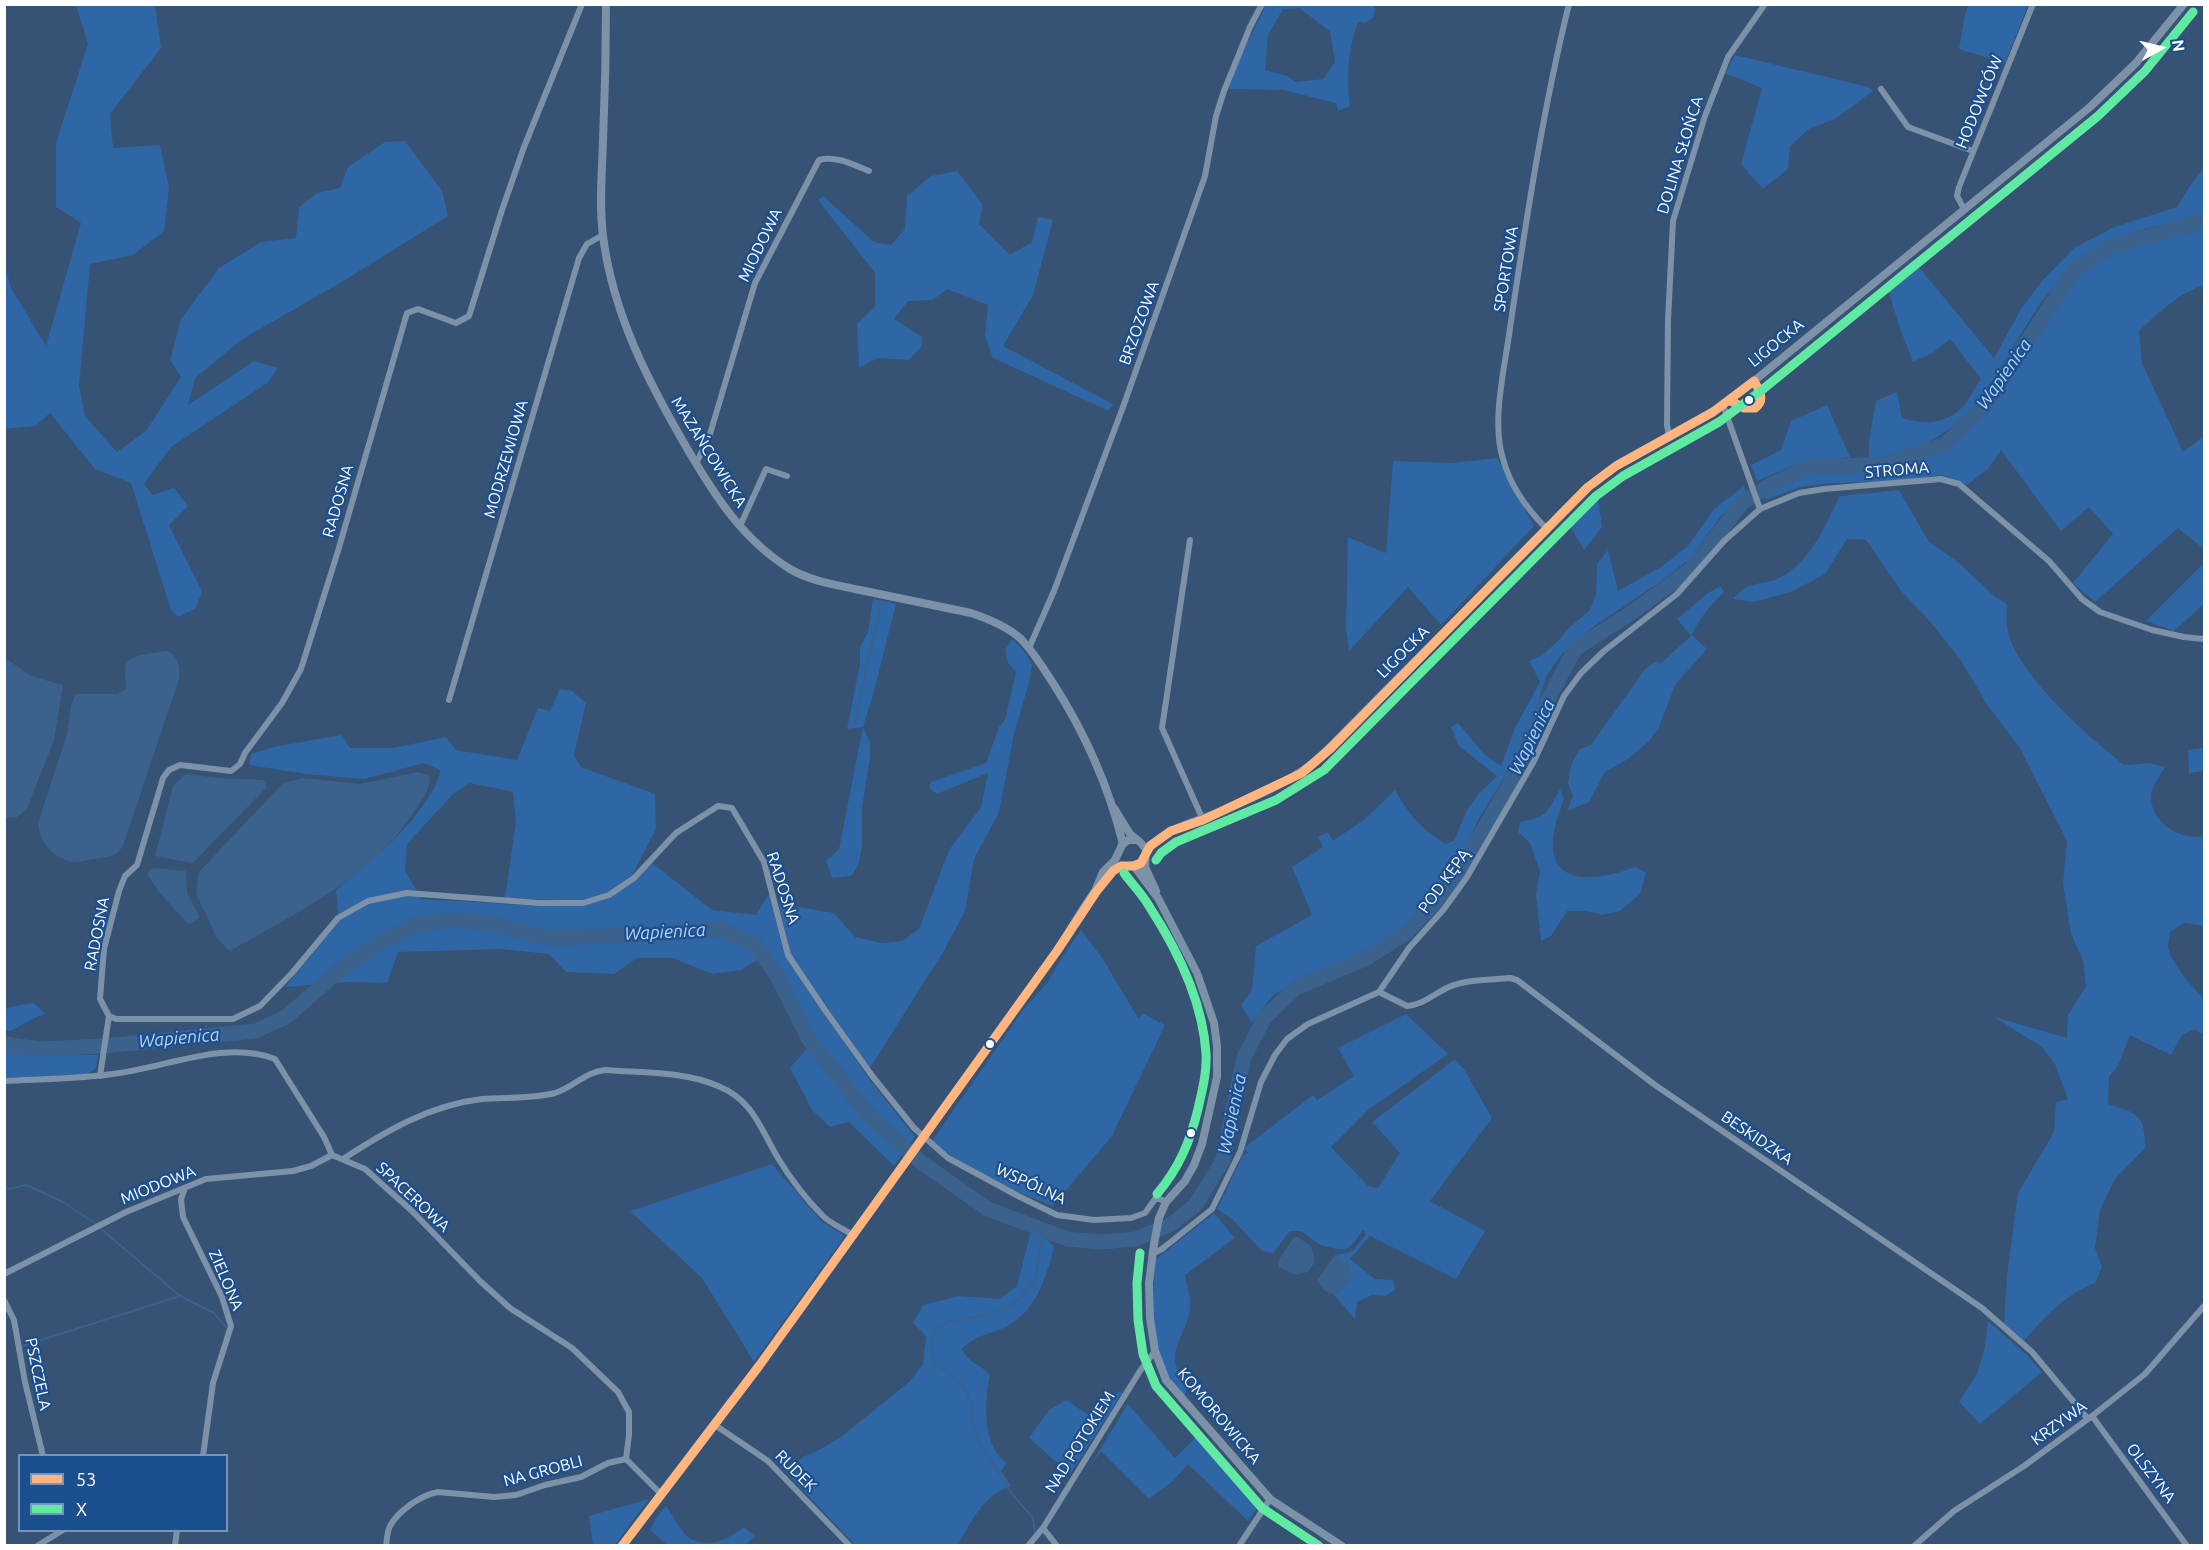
<!DOCTYPE html>
<meta charset="utf-8">
<style>
body{margin:0}
#map{position:relative;width:2209px;height:1550px;overflow:hidden;background:#365274;font-family:Ubuntu,sans-serif}
canvas{display:block}
.frame{position:absolute;inset:0;border:6px solid #fff;pointer-events:none}
.legend{position:absolute;left:18px;top:1454px;width:210px;height:78px;box-sizing:border-box;background:#1b4f8f;border:2px solid #7695bc;margin:0;padding:8px 10px;list-style:none;font-size:18px;color:#fff}
.legend li{display:flex;align-items:center;gap:12px;height:30px}
.legend b{width:30px;border:2px solid #7695bc}
.north{position:absolute;left:2131px;top:18px;width:60px;height:60px;-webkit-text-stroke:4px #1b4f8f;paint-order:stroke;rotate:82deg;font-size:16px;font-weight:700;line-height:24px;text-align:center;color:#fff}
.north::after{content:'';display:block;margin:auto;width:21px;height:27px;background:#fff;clip-path:polygon(50% 0,100% 100%,50% 72%,0 100%)}
</style>
<div id="map">
<canvas width="2209" height="1550"></canvas>
<div class="frame"></div>
<ul class="legend">
<li><b style="height:8px;background:#ffb580"></b>53</li>
<li><b style="height:8px;background:#60e9a3"></b>X</li>
</ul>
<div class="north">N</div>
</div>
<script>
const ctx = document.querySelector('canvas').getContext('2d');
ctx.lineJoin = 'round';
function paint(path, color) {
  ctx.fillStyle = color;
  ctx.fill(path, 'evenodd');
}
function stroke(path, color, width, dash) {
  ctx.strokeStyle = color;
  ctx.lineWidth = width;
  ctx.lineCap = dash ? 'butt' : 'round';
  ctx.setLineDash(dash || []);
  ctx.stroke(path);
}
function label(font, color, halo, rows, align = 'center') {
  ctx.font = font + ' Ubuntu,sans-serif';
  ctx.lineWidth = 4.5;
  ctx.setLineDash([]);
  ctx.textBaseline = 'middle';
  ctx.strokeStyle = halo;
  ctx.fillStyle = color;
  for (const [text, x, y, turn = 0] of rows) {
    ctx.save();
    ctx.translate(x, y);
    ctx.rotate((+turn || 0) * Math.PI / 180);
    ctx.textAlign = isNaN(turn) ? turn : align;
    if (halo) ctx.strokeText(text, 0, 0);
    ctx.fillText(text, 0, 0);
    ctx.restore();
  }
}
paint(new Path2D(`
 M1372 4 1375 7 1373 18 1365 23 1358 22C1348 49 1346 77 1350 106L1338 111 1336 103 1283 90 1229 89 1238 62 1266 5ZM1299 8 1330 31 1335 62 1323 79 1296 82 1287 76 1265 70 1268 35 1283 9Z
 M1969 4 2028 5 2005 63 1959 49 1965 14Z
 M76 5H155L161 48 110 114 113 148 160 145 169 188 164 231 133 255 90 264 79 386 85 416 117 452 146 431 181 377 170 360 181 319 219 268 261 242 296 238 299 207 317 193 340 188 348 167 385 142 405 141 442 191 448 216 345 280 241 340 195 378 188 405 254 361 278 368 267 383 171 447 144 484 153 495 174 488 188 506 169 525 202 591 196 608 178 617 171 610 131 483 95 469 50 413 35 426 5 429V266L11 288 46 346 81 223 56 207V143L88 44Z
 M1735 55 1868 87 1873 91 1835 119 1809 129 1790 146 1788 169 1763 189 1741 164 1762 88 1725 73Z
 M2204 168V214L2145 229 2110 242 2076 262 2041 302 1977 405C1949 434 1914 453 1875 461L1869 457C1868 438 1873 421 1876 401L1897 392 1902 418C1926 425 1948 425 1966 403 1971 396 1975 387 1981 379L1950 339 1934 352 1913 362 1899 326 1886 283 1913 260 1994 358 2021 309 2042 281 2074 248 2114 227 2177 207 2191 184Z
 M957 171 983 205 979 224 1010 255 1032 242 1038 217 1053 220 1033 295 1003 346 1113 404 1109 411 993 358 985 336 988 305 947 289 933 300 908 301 894 319 922 337V346L909 360 878 358 859 368 857 324 875 307V273L818 200 823 196 874 242 891 245 905 229 907 196 931 176Z
 M2204 226V285C2179 293 2158 313 2139 331L2142 363 2183 452 2204 436V549L2178 528 2095 602 2073 583 2113 534 2089 507 2061 531 2001 450 1988 469 1967 485 1943 475 1884 482 1830 483 1800 487 1765 500 1763 494 1810 470 1889 467 1950 446 1988 408 2078 273 2112 253 2185 233Z
 M1827 405 1850 457 1795 465 1757 481 1751 465 1781 450 1791 421Z
 M1497 458 1534 526 1441 625 1408 587 1349 651 1346 627 1348 537 1386 553 1393 461 1453 463Z
 M1744 486 1747 493 1720 517 1691 558 1663 580 1593 627 1560 656 1546 677 1537 707 1510 768 1478 820 1464 853 1442 884 1412 920 1377 947 1342 965 1299 980 1272 996 1252 1023 1241 1005 1252 990 1256 946 1312 915 1292 867 1323 847 1318 837 1328 832 1333 841 1365 819 1395 790C1411 817 1419 827 1446 844L1454 841 1467 810 1479 793 1497 776 1459 746 1451 727 1458 723 1484 754 1501 766 1515 728 1540 682 1529 661 1541 656 1556 643 1570 627 1590 610 1596 594 1597 564 1608 550 1618 591 1661 567 1688 546 1714 509Z
 M1899 490 1929 542 1958 562 1995 597 2007 604C2007 613 2006 623 2008 632 2018 675 2090 739 2125 765L2149 763 2165 767C2160 774 2151 788 2151 797 2151 823 2181 841 2204 836V926L2184 923 2170 932C2170 936 2168 942 2168 947 2170 961 2193 989 2204 998V1035L2194 1029 2182 1035 2171 1055 2130 1035 2118 1066 2109 1077 2108 1104C2137 1113 2145 1114 2145 1148L2115 1179 2100 1210 2095 1248 2102 1267 2095 1283C2064 1295 2045 1317 2024 1341L2004 1323 2007 1275 2018 1193 2054 1132 2056 1102 2068 1099 2055 1064 2042 1047 1994 1017 2067 1038 2068 1015 2086 986 2083 960 2071 934 2063 883 2067 841 2020 748 1988 706 1960 659 1927 618 1902 592 1866 540 1847 539 1825 574 1791 592 1754 602 1733 599C1750 578 1764 587 1783 576 1813 558 1825 525 1840 496Z
 M1597 492 1602 527 1584 550 1567 521 1587 500Z
 M2204 563V604L2174 631 2146 621Z
 M1720 586 1724 592C1711 605 1699 618 1692 635L1707 649 1675 685 1659 727 1649 741 1628 759 1605 772 1589 802 1567 811 1573 796 1568 783 1571 765 1580 749 1591 745 1645 669 1657 661 1660 664 1691 636 1677 619 1708 593Z
 M873 599 896 604 873 695 863 727 870 742V758L862 808V847L858 866 851 876 832 878 826 861 839 849 863 727 847 729 860 664V647L868 632Z
 M1012 639 1023 650 1032 664 1029 683 1014 734 999 812 974 859 965 911 945 949 870 1068 790 954 779 904 834 913 855 937 882 943 902 941 919 929 949 850 981 807 988 773 937 794 929 788 931 782 986 763 999 727 1005 720 1016 672 1008 663 1005 650Z
 M560 689 572 691 586 703 574 755 581 767 655 794 656 829 632 875 608 893 582 901 505 898 516 822 513 792 470 783 453 794 407 844 405 870 421 899 538 906 610 897 652 863 712 910 756 915 769 894 786 955 870 1080 915 1137 894 1166 849 1122 830 1127 812 1110 790 1068 807 1048 759 959 741 970 712 974 673 958H637L614 974 566 972 549 954 501 949 398 952 387 983 348 982 285 987 339 922 336 890C370 862 398 840 424 804 432 792 438 784 440 770L424 763 364 779 306 774 249 765 251 754 273 747 342 735 350 748H393L446 737 456 750 517 760 538 708 550 711Z
 M2204 748V771L2189 773 2188 750Z
 M1560 789 1564 798C1559 813 1553 828 1553 844 1552 890 1607 878 1635 867L1646 873 1640 894 1620 911 1602 915 1586 911H1567L1551 936 1541 941 1536 894 1540 871 1530 843 1518 832 1520 822C1547 817 1547 813 1560 789Z
 M1081 930 1103 959 1138 1018 1144 1014 1165 1025 1112 1136 1053 1206C1011 1190 967 1170 932 1141L1023 1010 1047 983 1064 954Z
 M33 1003 45 1013 10 1031H5V1010L10 1007Z
 M1406 1014 1448 1054 1368 1110 1331 1147 1368 1186 1378 1188 1400 1153 1372 1122 1454 1060 1464 1069 1492 1118 1430 1201 1485 1231 1456 1279 1370 1236 1350 1259 1375 1279 1393 1280 1395 1290 1385 1296 1372 1295 1357 1302 1355 1319 1333 1294 1338 1293 1349 1267 1334 1256 1353 1251 1366 1234 1363 1230 1353 1244 1346 1249H1337L1320 1245 1301 1231H1290L1273 1253 1262 1251 1233 1220 1217 1209 1243 1155 1248 1153 1244 1148 1313 1095 1317 1100 1354 1076 1338 1048Z
 M4 1050 30 1054 98 1055 96 1068 86 1075 5 1078Z
 M772 1164 822 1222 845 1236 754 1362 702 1278 630 1211Z
 M1214 1213 1235 1238 1185 1275C1186 1284 1190 1294 1190 1303 1190 1337 1158 1352 1188 1385L1184 1397C1178 1389 1169 1380 1165 1371 1152 1346 1152 1287 1156 1259Z
 M1031 1231 1042 1234 1054 1247C1046 1279 1035 1314 1003 1328 988 1335 973 1336 962 1349 971 1366 979 1362 990 1375 984 1401 982 1446 1007 1463L1001 1471 1011 1486C983 1496 972 1520 958 1545H855L786 1472 803 1457 819 1450 841 1437 909 1382 923 1364 926 1336 913 1323 923 1305 959 1296 1000 1299 1017 1286Z
 M1988 1321 2028 1356 2042 1372 1980 1424 1959 1402 1977 1374 1985 1347Z
 M1119 1391 1122 1393 1070 1474 1029 1438 1049 1410 1066 1400 1090 1416 1105 1408Z
 M1128 1404 1175 1458 1201 1432 1261 1502 1248 1521 1188 1464 1173 1481 1149 1499 1101 1451 1086 1472Z
 M649 1499 615 1545H593L589 1516Z
 M666 1506C673 1515 680 1530 688 1537 707 1550 729 1539 744 1527L755 1536 745 1545H667L650 1530 656 1518Z`), '#2f66a5');
paint(new Path2D(`
 M168 651C179 657 180 668 179 679L123 846C116 857 106 857 94 859 88 860 81 862 75 862 54 860 39 842 38 823L67 734 71 705 76 694H117L126 689C126 682 124 670 126 664 130 654 159 652 168 651Z
 M4 657 31 676 63 685 54 740 27 809 17 817 5 818Z
 M418 772 430 776C430 790 423 798 416 809 374 877 297 912 230 951L217 938 196 894 199 872 283 783 302 778 360 784Z
 M186 774 219 778 264 780 267 787 193 863 155 856 173 786Z
 M153 868 186 871 187 893 200 917 190 924 187 923 158 891 147 874Z
 M1294 1237H1298L1311 1246 1315 1262 1308 1272 1295 1275 1279 1267 1278 1261Z
 M1334 1256C1347 1265 1359 1270 1345 1286 1341 1290 1339 1293 1333 1294L1325 1291 1317 1281Z`), '#3b618d');
stroke(new Path2D(`
 M854 724 879 613 880 601
 M4 1190 26 1185 63 1202 96 1224
 M101 1229 180 1296 214 1313 226 1327
 M22 1346 180 1296
 M1035 1534 1033 1518 1012 1494 979 1442 971 1422V1403L963 1384 935 1364 930 1344 935 1331 948 1322 981 1316 1005 1309 1019 1299 1036 1278 1040 1245 1049 1232`), '#3b618d', 2);
stroke(new Path2D(`
 M4 1044 40 1049 103 1046 256 1031 286 1017 347 964 381 942 414 926 447 920 482 922 551 938 636 935 720 929 756 946 776 974 808 1038 871 1118 922 1163 988 1209 1067 1239 1102 1242 1136 1239 1172 1224 1196 1204 1223 1160 1244 1057 1265 1017 1296 988 1367 958 1406 933 1450 886 1508 787 1544 707 1575 649 1634 611 1691 569 1742 503 1770 485 1808 467 1887 464 1945 444 1985 405 2074 270 2110 247 2204 221`), '#3b618d', 15);
stroke(new Path2D(`
 M582 4 524 147 502 210 469 316 456 323 418 309 407 313 338 551 301 669 282 703 245 753 240 764 231 771 180 765 169 770 163 778 137 865 125 876 119 891 104 949 100 999 109 1016 116 1019H233L260 1006 292 973 338 918 368 901 407 893 539 903H583L609 895 634 878 676 833 718 806 732 808 764 862 788 955 825 1010 873 1077 914 1128 948 1158 1020 1197 1057 1215 1094 1220 1131 1218 1145 1213 1155 1199H1160L1166 1202
 M1881 89 1908 127 1973 151
 M1964 209 1957 196 1959 187 2033 4
 M1723 405 1760 509
 M1669 436 1667 425 1668 320 1673 221 1705 116 1728 57 1765 4
 M696 464 710 434 755 283 819 160C836 155 854 165 869 171
 M740 526 766 469 787 476
 M1546 528C1527 509 1510 485 1503 459 1491 421 1505 367 1510 328 1526 221 1543 109 1569 4
 M1190 540 1162 728 1203 820
 M1029 648 1054 591 1123 407 1205 176 1216 116 1224 91 1250 27 1262 4
 M449 700 579 258 587 244 603 235
 M1379 992 1407 1006C1423 1005 1435 993 1449 987 1467 979 1490 980 1510 978L1517 980 1655 1085 1982 1308 2032 1352 2088 1419
 M100 1076 109 1016
 M4 1081C43 1079 82 1079 120 1073 169 1066 227 1040 275 1059L324 1137 332 1155 365 1169 412 1211 480 1281 510 1308 572 1348 618 1392 629 1412V1435L626 1459 661 1494
 M343 1159C386 1131 430 1105 482 1099 505 1097 533 1099 555 1093 574 1087 585 1072 605 1070 641 1073 684 1071 718 1086 753 1100 760 1128 778 1158 790 1178 806 1199 823 1216 831 1224 844 1229 854 1236
 M185 1188 181 1199 183 1217 222 1297 231 1326 213 1383 203 1456
 M1152 1254 1162 1249 1212 1209 1240 1152 1261 1082 1275 1055 1287 1039 1308 1024 1379 992 1409 948 1444 909 1467 877 1534 761 1564 696 1581 673 1604 651 1677 594 1724 541 1760 509 1799 493 1824 489 1941 479 1959 484 2049 561 2082 599 2100 612 2152 630 2184 637 2204 639
 M4 1274 126 1212 206 1179 293 1171 311 1166 332 1155
 M4 1300 14 1320 25 1382 43 1456
 M2092 1416 2187 1546
 M715 1425 768 1461 850 1546
 M1043 1528 1057 1546
 M37 1546 63 1530
 M175 1546 177 1530
 M386 1546C387 1539 387 1532 390 1526 398 1511 421 1495 438 1492L494 1497 516 1495 545 1485 581 1477 608 1463 626 1459
 M1028 1546 1043 1528 1140 1371 1155 1351
 M1239 1546 1270 1499
 M1914 1546 1954 1511 2024 1466 2092 1416 2145 1374 2204 1306`), '#7d92a8', 6);
stroke(new Path2D(`
 M606 4C606 50 605 95 603 141 602 172 599 205 603 236 613 315 649 383 688 450 715 496 743 540 790 569 810 581 837 585 860 590 897 598 934 605 971 613 989 619 1006 626 1020 638 1033 651 1043 668 1053 683 1085 733 1109 787 1123 844
 M1114 808 1130 834 1140 842 1146 849 1145 867 1156 891
 M1146 853C1161 828 1197 822 1222 811 1255 797 1288 783 1316 761L1588 487 1616 466 1713 412 1754 381 2090 107 2136 63 2184 4
 M1134 866 1158 898 1197 973 1214 1023 1217 1046V1077L1202 1144 1194 1165 1185 1181 1166 1202 1159 1218 1154 1244 1149 1283 1150 1318 1155 1351 1166 1380 1270 1499 1342 1546
 M1096 889 1103 872 1115 860 1122 845 1128 840H1137
 M622 1546 759 1366 1057 951C1072 928 1094 886 1114 870 1124 863 1135 869 1144 860`), '#7d92a8', 8);
stroke(new Path2D(`
 M622 1546 759 1366 1057 951 1096 892 1113 871 1121 866H1134L1141 863 1150 846 1171 831 1203 820 1302 773 1331 748 1588 487 1616 466 1713 412 1754 381C1759 390 1766 400 1755 408H1744L1729 400`), '#ffb580', 9);
stroke(new Path2D(`
 M1156 860 1161 853 1176 842 1276 800 1324 770 1596 496 1623 476 1719 422 1762 390 2098 116 2145 71 2193 12
 M1124 873C1132 884 1142 894 1149 906 1177 949 1203 1002 1206 1054 1207 1073 1202 1091 1198 1109 1190 1142 1179 1168 1157 1194
 M1140 1253 1137 1283 1138 1320 1143 1354 1156 1386 1262 1508 1319 1546`), '#60e9a3', 9);
for (const [x, y, r, color] of [
 [1749,400,5,"#fff"],
 [990,1044,5,"#fff"],
 [1191,1133,5,"#fff"]
]) {
  const dot = new Path2D();
  dot.arc(x, y, r, 0, 2 * Math.PI);
  ctx.fillStyle = color;
  ctx.fill(dot);
  stroke(dot, '#1b4f8f', 2);
}
label('16px', '#fff', '#1b4f8f', [
 ["HODOWCÓW",1979,102,-68],
 ["DOLINA SŁOŃCA",1680,155,-73],
 ["MIODOWA",760,245,-64],
 ["SPORTOWA",1506,269,-81],
 ["BRZOZOWA",1139,323,-70],
 ["LIGOCKA",1776,343,-39],
 ["MAZAŃCOWICKA",709,452,58],
 ["MODRZEWIOWA",506,459,-74],
 ["STROMA",1897,470,-5],
 ["RADOSNA",338,501,-74],
 ["LIGOCKA",1403,652,-45],
 ["POD KĘPĄ",1444,881,-54],
 ["RADOSNA",783,888,72],
 ["RADOSNA",97,934,-79],
 ["BESKIDZKA",1757,1138,34],
 ["WSPÓLNA",1031,1184,25],
 ["MIODOWA",158,1185,-22],
 ["SPACEROWA",413,1197,43],
 ["ZIELONA",226,1280,67],
 ["PSZCZELA",38,1374,78],
 ["KOMOROWICKA",1219,1416,50],
 ["KRZYWA",2059,1423,-36],
 ["NAD POTOKIEM",1080,1442,-58],
 ["NA GROBLI",543,1471,-15],
 ["RUDEK",796,1471,45],
 ["OLSZYNA",2151,1473,53]
]);
label('italic 18px', '#b5d3f5', '#1b4f8f', [
 ["Wapienica",2004,374,-55],
 ["Wapienica",1532,737,-64],
 ["Wapienica",665,932,-3],
 ["Wapienica",179,1038,-5],
 ["Wapienica",1232,1114,-78]
]);
</script>
